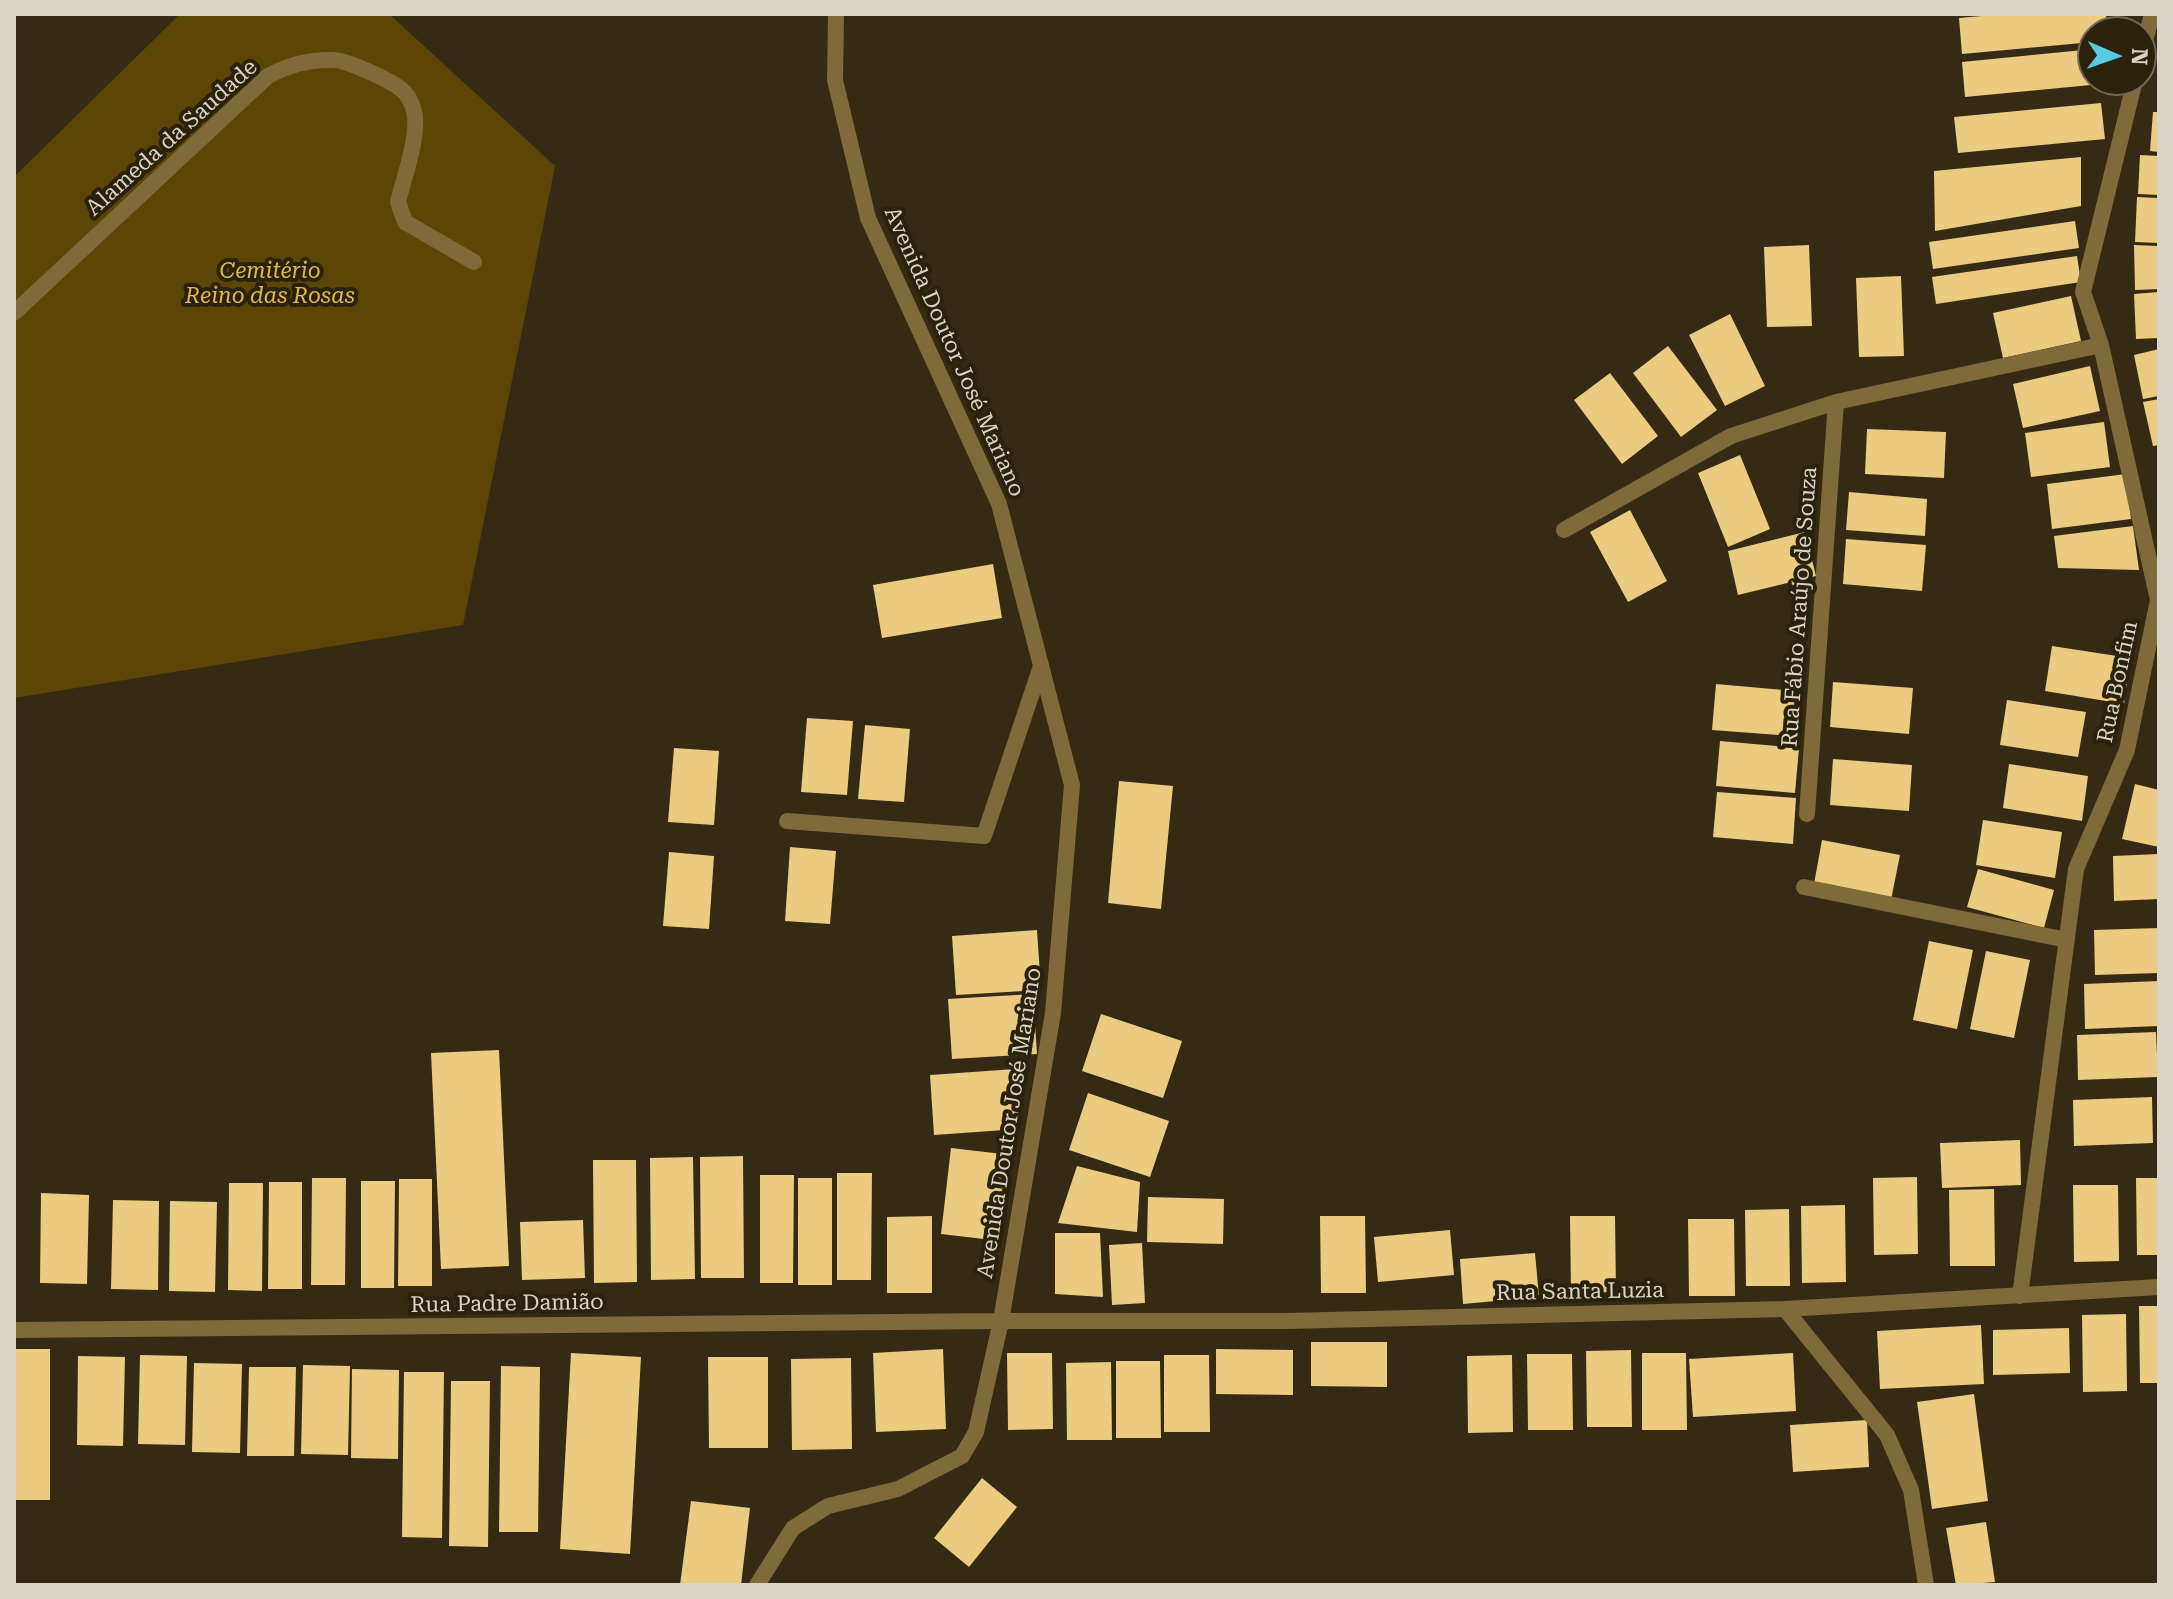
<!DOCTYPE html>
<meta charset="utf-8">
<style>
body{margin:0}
#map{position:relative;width:2173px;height:1599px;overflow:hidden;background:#352b15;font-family:"Roboto Serif",serif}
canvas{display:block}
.frame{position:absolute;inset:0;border:16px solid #dad4c6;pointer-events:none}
.north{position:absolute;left:2077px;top:16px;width:80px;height:80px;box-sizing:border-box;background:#2b220b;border:2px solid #716956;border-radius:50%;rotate:92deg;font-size:22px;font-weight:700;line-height:32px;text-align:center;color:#dad4c6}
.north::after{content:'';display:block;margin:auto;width:28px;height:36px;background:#58c9e3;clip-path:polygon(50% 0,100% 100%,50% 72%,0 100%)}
</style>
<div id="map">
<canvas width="2173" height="1599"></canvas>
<div class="frame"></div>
<div class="north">N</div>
</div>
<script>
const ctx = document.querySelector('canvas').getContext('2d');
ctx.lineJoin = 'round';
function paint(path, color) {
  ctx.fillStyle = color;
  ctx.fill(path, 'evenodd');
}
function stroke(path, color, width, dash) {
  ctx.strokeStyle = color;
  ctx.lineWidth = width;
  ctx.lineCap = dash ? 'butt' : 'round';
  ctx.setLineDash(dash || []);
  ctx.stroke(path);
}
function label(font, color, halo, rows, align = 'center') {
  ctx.font = font + ' "Roboto Serif",serif';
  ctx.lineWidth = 8;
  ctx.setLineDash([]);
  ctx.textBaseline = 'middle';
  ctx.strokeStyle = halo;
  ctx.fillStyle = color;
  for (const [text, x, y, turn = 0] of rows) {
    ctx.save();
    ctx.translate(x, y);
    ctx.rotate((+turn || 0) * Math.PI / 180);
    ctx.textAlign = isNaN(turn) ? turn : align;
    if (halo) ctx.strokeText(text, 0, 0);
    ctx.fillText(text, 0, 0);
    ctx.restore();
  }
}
paint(new Path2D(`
 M180 14H389L555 166 463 625 14 698V177Z`), '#5c4606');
paint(new Path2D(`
 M2004 14H2106L2108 32H2093V42L1962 54 1959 18Z
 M2093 49V80H2111L2112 83 1965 97 1962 62Z
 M2101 103 2105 139 1958 153 1954 117Z
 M2153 112H2159V152L2150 151Z
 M2140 155 2159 156V195L2138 194Z
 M2081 157V206L1935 231 1934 171Z
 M2137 197 2159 198V243L2135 242Z
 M2075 221 2079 248 1933 269 1929 242Z
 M1809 245 1812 326 1767 327 1764 247Z
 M2134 245 2159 246V289L2135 290Z
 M2077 256 2081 282 1936 304 1932 277Z
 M1901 276 1904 356 1859 357 1856 278Z
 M2159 292V338L2136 339 2134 294Z
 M2071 296 2081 341 2003 358 1993 313Z
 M1730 314 1765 386 1725 406 1689 335Z
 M1668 346 1717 410 1681 437 1633 373Z
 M2159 349V396L2143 399 2134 355Z
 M2090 366 2100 411 2023 428 2013 384Z
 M1610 373 1658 436 1622 464 1574 400Z
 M2159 399V445L2153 446 2143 402Z
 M2104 422 2110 467 2031 477 2025 433Z
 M1867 429 1946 432 1944 478 1865 474Z
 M1740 455 1770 529 1728 547 1698 473Z
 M2126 474 2131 519 2052 529 2047 484Z
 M1849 492 1927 499 1925 536 1846 530Z
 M1630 510 1667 581 1628 602 1590 532Z
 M2133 526 2139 570 2058 568 2054 536Z
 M1805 532 1816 576 1738 595 1728 551Z
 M1846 539 1926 545 1922 591 1843 584Z
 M993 564 1002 618 882 638 873 585Z
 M2052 646 2130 658 2124 704 2045 691Z
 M1833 682 1913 688 1909 734 1830 727Z
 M1716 684 1795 691 1792 736 1712 730Z
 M2007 700 2086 712 2078 757 2000 745Z
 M807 718 853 721 847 795 801 792Z
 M865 725 910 729 904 802 858 799Z
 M1720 741 1799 748 1795 793 1716 786Z
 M674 748 719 751 714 825 668 822Z
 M1833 759 1912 765 1909 811 1830 805Z
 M2009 764 2088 776 2082 821 2003 808Z
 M1119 781 1173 786 1161 909 1108 903Z
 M2135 784 2159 790V847L2122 839Z
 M1717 792 1796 798 1793 844 1713 837Z
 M1983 820 2062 832 2055 878 1976 865Z
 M1822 840 1900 855 1891 900 1814 884Z
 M790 847 836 851 830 924 785 921Z
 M669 852 714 856 709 929 663 926Z
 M2159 854V899L2114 901 2113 856Z
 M1978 869 2054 890 2044 928 1967 907Z
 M2159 928V973L2095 975 2094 930Z
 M1037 930 1041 990 956 995 952 936Z
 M1929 941 1973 950 1957 1029 1913 1020Z
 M1986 951 2030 960 2014 1038 1970 1029Z
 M2159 981V1026L2085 1029 2084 984Z
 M1033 994 1037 1054 952 1059 948 999Z
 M1101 1014 1182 1041 1163 1098 1082 1071Z
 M2156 1032 2158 1077 2078 1080 2077 1035Z
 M499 1050 509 1266 441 1269 431 1053Z
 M1015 1069 1019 1129 934 1135 930 1075Z
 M1088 1093 1169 1121 1150 1177 1069 1150Z
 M2152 1097 2153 1143 2074 1146 2073 1100Z
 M2020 1140 2021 1185 1942 1188 1940 1143Z
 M951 1148 1011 1155 1001 1241 941 1234Z
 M743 1156 744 1278H701L700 1157Z
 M693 1157 695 1279 651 1280 650 1158Z
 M593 1160H636L637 1282 594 1283Z
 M1077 1166 1140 1182 1137 1232 1058 1223Z
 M837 1173H872L871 1280H837Z
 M760 1175H794L793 1283H760Z
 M1917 1177 1918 1254 1874 1255 1873 1178Z
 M312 1178H346L345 1285H311Z
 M798 1178H832V1285H798Z
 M2136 1178H2159V1255H2137Z
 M399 1179H432V1286H398Z
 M361 1181H395L394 1288H361Z
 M269 1182H302V1289H268Z
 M229 1183H263L262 1291 228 1290Z
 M2073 1185H2118L2119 1261 2074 1262Z
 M1994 1189 1995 1266H1950L1949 1190Z
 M41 1193 89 1195 87 1284 40 1283Z
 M1148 1197 1224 1199 1223 1244 1147 1242Z
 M113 1200 159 1201 158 1290 111 1289Z
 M170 1201 217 1202 215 1292 169 1291Z
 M1845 1205 1846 1282 1802 1283 1801 1206Z
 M1789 1209 1790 1286H1746L1745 1210Z
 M932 1216V1293H887V1217Z
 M1320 1216H1365L1366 1293H1321Z
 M1570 1216H1615L1616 1292 1571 1293Z
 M1688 1219H1734L1735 1296H1689Z
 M583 1220 585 1278 522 1280 520 1222Z
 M1450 1230 1454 1275 1378 1282 1374 1237Z
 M1055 1233H1100L1103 1297 1055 1294Z
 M1142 1243 1145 1303 1112 1305 1109 1245Z
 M1535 1253 1539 1297 1463 1304 1460 1259Z
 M2139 1306H2159V1383H2140Z
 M2126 1314 2127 1391 2083 1392 2082 1315Z
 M1981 1325 1984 1384 1880 1389 1877 1331Z
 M2069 1328 2070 1373 1993 1375V1330Z
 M1311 1342H1387V1387L1311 1386Z
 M14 1349H50V1500H14Z
 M943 1349 946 1429 876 1432 873 1353Z
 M1216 1349 1293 1350V1395L1216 1394Z
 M1631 1350 1632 1427H1587L1586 1351Z
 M571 1353 641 1357 630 1554 560 1549Z
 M1007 1353H1052L1053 1429 1008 1430Z
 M1642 1353H1686L1687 1430H1642Z
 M1793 1353 1796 1411 1693 1417 1689 1359Z
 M1527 1354H1572L1573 1430H1528Z
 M140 1355 187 1356 185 1445 138 1444Z
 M1164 1355H1209L1210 1432H1164Z
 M1512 1355 1513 1432 1468 1433 1467 1356Z
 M78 1356 125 1357 123 1446 77 1445Z
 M708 1357H768V1448H709Z
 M851 1358 852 1449 792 1450 791 1359Z
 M1116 1361H1160L1161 1438H1116Z
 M1111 1362 1112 1440H1067L1066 1363Z
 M194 1363 242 1364 240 1453 192 1452Z
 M303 1365 350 1366 348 1455 301 1454Z
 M501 1366 540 1367 538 1532H499Z
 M249 1367H296L294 1456H247Z
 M352 1369 399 1370 398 1459 351 1458Z
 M404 1372H444L442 1538 402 1537Z
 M451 1381H490L488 1547 449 1546Z
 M1974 1394 1988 1501 1932 1509 1917 1402Z
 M1867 1420 1869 1467 1793 1472 1790 1425Z
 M982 1478 1017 1507 969 1567 934 1538Z
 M691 1501 750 1508 741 1585H680Z
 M1986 1522 1995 1582 1956 1585 1946 1528Z`), '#ebcb80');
stroke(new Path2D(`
 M14 313 268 76C288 65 311 59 334 60 348 61 397 82 406 94 409 97 413 106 414 111 420 134 404 177 398 202L405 222 474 262`), '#7f6a39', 16);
stroke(new Path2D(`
 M2141 57 2152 14
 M1564 530 1731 436 1836 402 2101 345
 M1807 814 1836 402
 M787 821 984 836 1041 666
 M1804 887 2067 940
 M2020 1296 2076 869 2127 750 2158 600 2101 345 2083 292 2135 80
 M1785 1309 1887 1435 1911 1490 1926 1585
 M757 1585 793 1528 828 1506 898 1489 962 1456 976 1432 1001 1321`), '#7f6a39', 16);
stroke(new Path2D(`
 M836 14 835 80 868 218 999 504 1072 785 1053 1013 1001 1321
 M14 1330 1001 1321H1286L1785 1309 2159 1287`), '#7f6a39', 16);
label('22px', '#dad4c6', '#2b220b', [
 ["Alameda da Saudade",172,138,-42],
 ["Avenida Doutor José Mariano",954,352,66],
 ["Rua Fábio Araújo de Souza",1800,607,-86],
 ["Rua Bonfim",2118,682,-78],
 ["Avenida Doutor José Mariano",1010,1123,-81],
 ["Rua Santa Luzia",1580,1292,-1],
 ["Rua Padre Damião",507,1304,-1]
]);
label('italic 22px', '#e2b94f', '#2b220b', [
 ["Cemitério",270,272],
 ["Reino das Rosas",270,297]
]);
</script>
